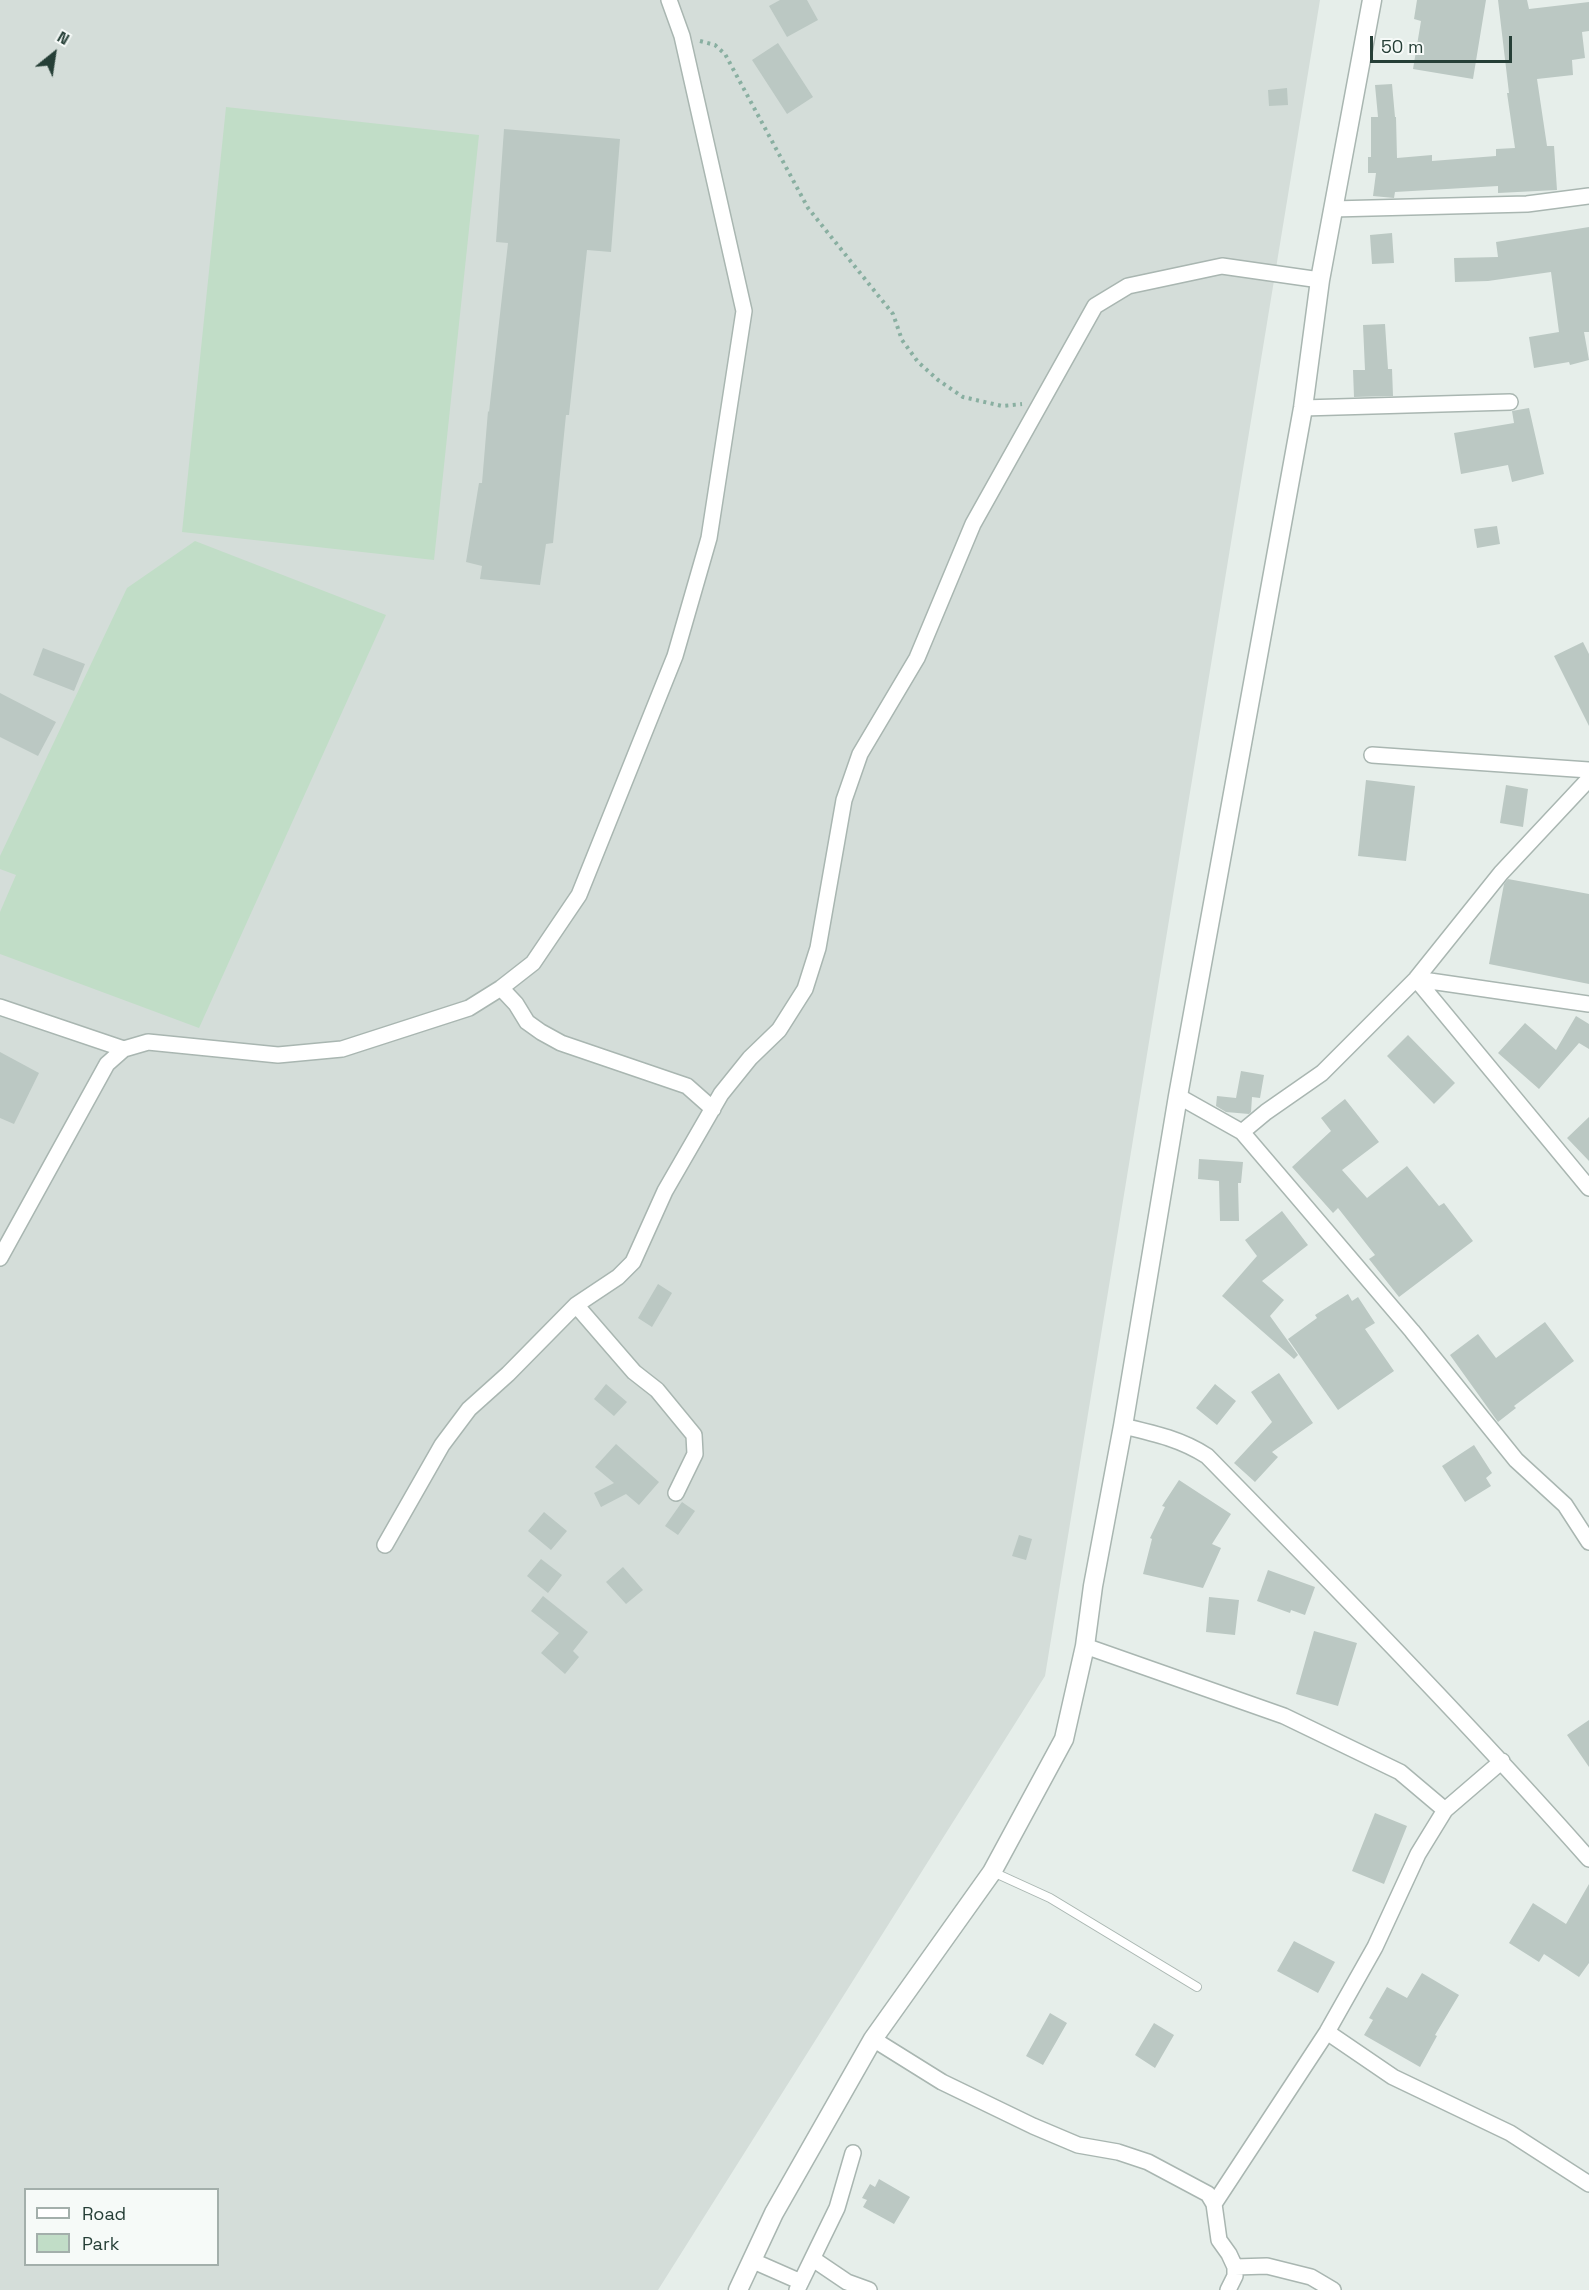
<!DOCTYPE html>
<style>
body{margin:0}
#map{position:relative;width:1589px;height:2290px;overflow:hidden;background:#e6eeea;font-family:"Space Grotesk",sans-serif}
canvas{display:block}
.legend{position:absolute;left:24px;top:2188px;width:195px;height:78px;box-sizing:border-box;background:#f6faf8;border:2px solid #a3afab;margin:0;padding:8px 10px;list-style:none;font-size:18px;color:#263f37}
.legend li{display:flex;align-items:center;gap:12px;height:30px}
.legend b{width:30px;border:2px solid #a3afab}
.north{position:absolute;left:24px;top:24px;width:60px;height:60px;-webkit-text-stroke:4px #f6faf8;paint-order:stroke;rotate:30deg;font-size:16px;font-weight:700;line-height:24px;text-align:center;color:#263f37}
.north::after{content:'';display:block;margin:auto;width:21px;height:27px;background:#263f37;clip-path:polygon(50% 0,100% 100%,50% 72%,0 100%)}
.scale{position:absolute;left:1370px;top:36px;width:142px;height:27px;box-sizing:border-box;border:3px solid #263f37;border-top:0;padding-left:8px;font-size:18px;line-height:21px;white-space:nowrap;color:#263f37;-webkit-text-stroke:4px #f6faf8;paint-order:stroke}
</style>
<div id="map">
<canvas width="1589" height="2290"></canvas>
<ul class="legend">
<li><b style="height:8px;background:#fff"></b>Road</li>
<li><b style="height:16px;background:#c1ddc7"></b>Park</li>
</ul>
<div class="north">N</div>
<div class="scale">50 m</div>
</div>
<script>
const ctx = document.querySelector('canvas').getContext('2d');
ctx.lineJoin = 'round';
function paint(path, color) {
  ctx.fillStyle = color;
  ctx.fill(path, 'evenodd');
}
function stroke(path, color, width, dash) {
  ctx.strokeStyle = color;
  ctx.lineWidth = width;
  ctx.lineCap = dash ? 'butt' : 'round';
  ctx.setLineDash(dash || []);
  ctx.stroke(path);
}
paint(new Path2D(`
 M0 0H1320L1045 1676 658 2290H0ZM26 2190H218V2264H26Z`), '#d4ddd9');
paint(new Path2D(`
 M226 107 479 135 434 560 182 532Z
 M195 541 386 615 199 1028 0 954V912L16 875 0 869V856L127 588Z`), '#c1ddc7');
paint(new Path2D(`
 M780 0H807L818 20 787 37 769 6Z
 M1417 0H1486L1473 79 1413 69 1421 21 1414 19Z
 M1498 0H1527L1529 9 1589 2V31L1582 32 1585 58 1572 60 1573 75 1537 79 1547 146H1554L1557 190 1498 193V186L1395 192 1394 198 1373 196 1376 173H1368V157H1371V117H1378L1375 85 1392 84 1395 117H1396L1397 158 1432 155V161L1496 156V149L1515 148 1507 93H1509Z
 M778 43 813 97 787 114 752 60Z
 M1287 88 1288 105 1269 106 1268 90Z
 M504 129 620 139 611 252 587 250 569 415H566L553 543 546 544 540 585 480 579 482 566 466 562 479 483H482L488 411 489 412 508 243 496 242Z
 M1589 227V332H1584L1589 360 1570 365 1569 362 1534 368 1529 337 1559 332 1551 272 1488 281 1455 282 1454 258 1498 257 1496 242Z
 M1392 233 1394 263 1372 264 1370 235Z
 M1385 324 1388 369H1392L1393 396 1354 397 1353 370H1365L1363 325Z
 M1529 408 1544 474 1512 482 1508 465 1461 474 1454 433 1514 423 1512 411Z
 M1497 526 1500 544 1477 548 1474 529Z
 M1583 642 1589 654V726L1554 656Z
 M43 648 85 664 74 691 33 675Z
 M0 693 56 722 38 756 0 737Z
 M1366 780 1415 786 1406 861 1358 856Z
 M1506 785 1528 789 1523 827 1500 823Z
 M1508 879 1589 894V984L1489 964 1504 884Z
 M1576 1016 1589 1024V1049L1579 1043 1539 1089 1498 1053 1525 1023 1556 1050Z
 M1408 1035 1455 1083 1434 1104 1387 1056Z
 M0 1052 39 1073 14 1124 0 1118Z
 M1241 1071 1264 1075 1260 1098 1252 1097 1251 1112 1249 1114 1226 1112 1216 1106 1217 1096 1236 1098Z
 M1345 1099 1379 1142 1342 1170 1367 1198 1407 1166 1439 1206 1444 1203 1473 1241 1399 1297 1369 1259 1375 1255 1338 1208 1333 1213 1292 1167 1331 1131 1321 1118Z
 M1589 1117V1161L1567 1138Z
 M1199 1159 1243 1162 1241 1183H1238L1239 1221H1220L1219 1181 1198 1179Z
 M1282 1211 1308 1245 1262 1281 1284 1300 1270 1316 1298 1355 1294 1359 1222 1296 1257 1256 1245 1240Z
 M658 1284 672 1293 652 1327 638 1318Z
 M1348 1294 1352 1301 1358 1297 1375 1323 1365 1329 1394 1371 1338 1410 1288 1339 1317 1318 1315 1315Z
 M1545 1322 1574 1361 1514 1406 1516 1408 1498 1422 1450 1355 1478 1334 1496 1358Z
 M1279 1373 1313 1423 1272 1452 1278 1457 1255 1482 1234 1463 1272 1422 1251 1392Z
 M606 1384 627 1402 614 1416 594 1399Z
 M1215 1384 1236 1401 1217 1425 1196 1408Z
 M616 1444 659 1482 639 1505 626 1494 601 1507 594 1493 614 1483 595 1467Z
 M1474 1445 1492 1473 1486 1478 1491 1486 1465 1502 1442 1466Z
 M1179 1480 1231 1514 1212 1544 1221 1548 1203 1588 1143 1574 1152 1539 1150 1538 1165 1507 1162 1506Z
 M682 1502 695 1511 678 1535 665 1526Z
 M544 1512 567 1531 551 1550 528 1531Z
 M1019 1535 1032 1539 1026 1560 1012 1556Z
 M541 1559 562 1575 548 1593 527 1576Z
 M623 1567 643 1590 626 1604 606 1582Z
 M1268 1570 1315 1587 1305 1615 1291 1610 1290 1613 1257 1601Z
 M543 1596 588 1632 573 1651 579 1657 565 1674 541 1653 559 1633 531 1611Z
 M1209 1597 1239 1600 1235 1635 1206 1632Z
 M1314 1631 1357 1643 1338 1706 1296 1694Z
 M1589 1720V1767L1567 1735Z
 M1375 1813 1407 1826 1384 1884 1352 1871Z
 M1589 1884V1963L1579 1977 1544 1954 1539 1962 1509 1943 1533 1903 1566 1924Z
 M1294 1941 1335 1962 1318 1993 1277 1971Z
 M1422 1973 1459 1995 1435 2035 1437 2036 1420 2067 1364 2035 1373 2020 1369 2018 1387 1987 1407 1998Z
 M1050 2013 1067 2023 1043 2065 1026 2056Z
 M1154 2023 1174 2035 1155 2068 1135 2055Z
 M879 2179 910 2197 894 2224 863 2207 867 2200 862 2198 870 2184 875 2187Z`), '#bbc8c3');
const service = new Path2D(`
 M993 1872 1050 1898 1197 1987`);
const minor = new Path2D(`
 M1333 209 1527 204 1589 196
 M1303 408 1510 402
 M1372 755 1589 770
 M1416 979 1589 1188
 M1416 979 1589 1004
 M501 988 516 1004 527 1022 541 1032 561 1043 687 1086 713 1109
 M0 1007 124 1049
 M1178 1096 1242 1132 1412 1331 1516 1460 1565 1505 1589 1542
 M1242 1132 1266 1112 1322 1073 1416 979 1501 873 1589 779
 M0 1258 107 1064 124 1049 148 1042 278 1055 342 1049 469 1008 501 988 533 963 579 895 675 656 709 538 744 311 682 36 669 0
 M576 1305 634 1372 657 1390 694 1435 695 1454 676 1493
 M1123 1426C1153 1433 1181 1439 1207 1456 1337 1589 1466 1720 1589 1859
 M385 1545 442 1445 469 1409 508 1374 576 1305 618 1277 633 1262 665 1191 721 1094 750 1058 779 1030 805 989 818 948 844 800 860 754 917 658 973 524 1095 306 1128 286 1222 266 1320 280
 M1085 1646 1284 1716 1400 1772 1445 1810
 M1327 2032 1393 2077 1510 2133 1589 2184
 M873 2039 942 2082 1033 2126 1078 2145 1118 2152 1148 2162 1208 2194 1214 2204 1219 2240 1229 2254 1235 2267V2276L1228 2290
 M1214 2204 1327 2032 1375 1947 1418 1854 1445 1810 1502 1761
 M813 2259 847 2282 869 2290
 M751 2260 801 2282
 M1235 2267 1267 2266 1311 2277 1333 2290
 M797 2290 837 2208 853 2153`);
const tertiary = new Path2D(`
 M738 2290 774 2213 873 2039 992 1872 1064 1739 1085 1646 1093 1586 1123 1426 1178 1096 1303 408 1320 280 1372 0`);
stroke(service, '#a9b6b1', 10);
stroke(minor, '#a9b6b1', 18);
stroke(tertiary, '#a9b6b1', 21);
stroke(new Path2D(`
 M700 41 715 45 725 54 808 208 893 314 902 340 918 362 938 380 963 397 1002 406 1022 404`), '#89afa1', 4, [3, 4.5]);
stroke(service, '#fff', 8);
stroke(minor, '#fff', 15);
stroke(tertiary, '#fff', 18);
</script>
